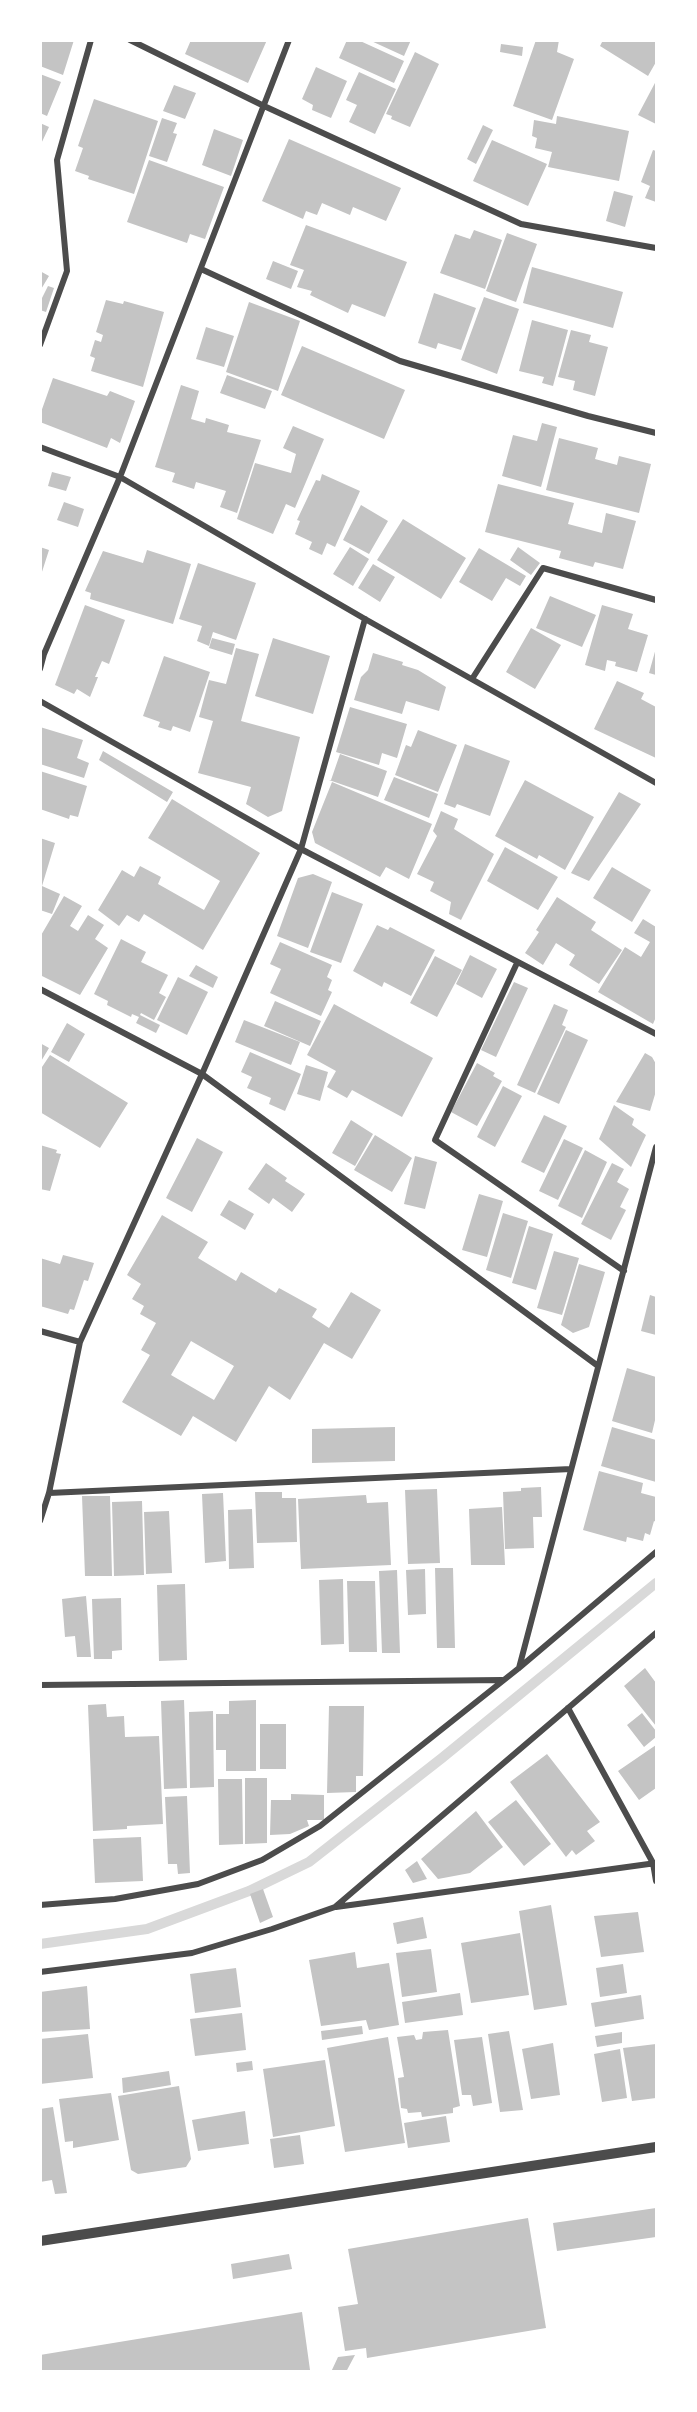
<!DOCTYPE html>
<style>
body{margin:0}
#map{position:relative;width:697px;height:2412px;overflow:hidden;background:#fff;font-family:Roboto,sans-serif}
canvas{display:block}
.frame{position:absolute;inset:0;border:42px solid #fff;pointer-events:none}
</style>
<div id="map">
<canvas width="697" height="2412"></canvas>
<div class="frame"></div>
</div>
<script>
const ctx = document.querySelector('canvas').getContext('2d');
ctx.lineJoin = 'round';
function stroke(path, color, width, dash) {
  ctx.strokeStyle = color;
  ctx.lineWidth = width;
  ctx.lineCap = dash ? 'butt' : 'round';
  ctx.setLineDash(dash || []);
  ctx.stroke(path);
}
function paint(path, color) {
  ctx.fillStyle = color;
  ctx.fill(path, 'evenodd');
}
stroke(new Path2D(`
 M40 1944 147 1929 249 1891 309 1862 442 1758 656 1583`), '#d9d9d9', 10);
paint(new Path2D(`
 M40 40H74L63 75 40 66Z
 M191 40H267L248 83 185 54Z
 M347 40H358L404 61 394 83 339 58Z
 M369 40H411L404 56Z
 M536 40H559L557 52 574 59 552 120 513 106Z
 M603 40H656V62L648 76 600 46Z
 M501 44 523 47 522 56 500 52Z
 M415 52 439 64 410 127 391 119 392 116 386 114Z
 M316 67 347 81 331 118 312 110 313 105 302 99Z
 M359 72 396 89 375 134 349 122 357 105 346 100Z
 M40 74 61 82 47 116 40 113Z
 M656 81V124L638 115Z
 M174 85 196 93 185 119 163 111Z
 M94 99 158 121 134 194 88 179 89 176 75 171 83 148 78 146Z
 M557 116 629 131 619 181 548 167 552 152 535 148 537 138 532 136 534 120 556 124Z
 M162 118 177 123 173 133 177 134 167 162 149 156Z
 M40 123 49 127 40 146Z
 M483 125 493 130 476 164 467 159Z
 M214 129 243 140 231 176 202 165Z
 M289 139 401 188 386 221 353 207 350 215 322 203 317 215 306 211 303 219 262 201Z
 M492 140 547 164 528 206 473 181Z
 M653 150 656 151V202L645 198 650 186 641 182Z
 M149 160 224 187 205 239 190 234 187 243 127 222Z
 M614 191 633 196 625 227 606 221Z
 M306 225 407 262 385 317 352 304 348 313 310 295 312 291 297 287 304 270 290 265Z
 M474 230 502 240 485 289 440 273 455 234 470 239Z
 M507 233 537 244 516 302 486 291Z
 M273 261 298 271 291 289 266 279Z
 M532 267 623 292 613 328 523 303Z
 M40 271 49 276 40 291Z
 M48 286 54 288 46 312 40 310V302Z
 M434 293 476 308 461 350 438 343 436 349 418 343Z
 M484 297 519 309 497 374 461 360Z
 M106 300 123 304 124 301 164 312 143 387 91 371 95 358 90 356 95 340 101 342 103 335 96 332Z
 M249 302 300 321 278 391 226 372Z
 M532 320 568 330 553 386 542 383 544 377 519 371Z
 M206 327 234 336 224 367 196 359Z
 M571 330 591 335 589 342 608 347 595 396 573 390 575 381 558 377Z
 M302 346 405 390 384 439 281 395Z
 M227 375 272 391 265 409 220 393Z
 M53 378 107 396 110 391 135 401 120 443 111 438 107 448 40 422V415Z
 M181 385 199 391 191 419 205 423 206 418 229 425 227 432 261 440 237 513 220 507 226 491 196 482 194 489 172 482 175 473 155 467Z
 M542 423 557 427 541 487 502 476 513 435 537 441Z
 M293 426 324 439 295 508 286 504 273 534 237 519 255 463 291 473 296 454 283 448Z
 M559 438 598 448 595 459 617 465 619 456 651 464 639 513 546 490Z
 M52 472 71 477 66 491 48 486Z
 M322 474 360 491 335 547 327 543 322 555 309 549 312 542 295 534 300 521 297 520 316 480 320 481Z
 M498 484 574 503 568 524 602 533 606 513 636 521 623 569 595 562 593 567 559 558 561 551 485 532Z
 M64 502 84 509 78 527 57 520Z
 M361 505 388 521 369 554 343 540Z
 M403 519 466 558 441 599 377 560Z
 M40 547 49 550 41 575H40Z
 M350 547 369 559 353 586 333 574Z
 M518 547 540 563 531 575 510 560Z
 M479 548 526 576 520 586 506 578 492 601 459 582Z
 M147 550 191 564 173 624 90 599 91 593 85 591 103 551 143 563Z
 M198 563 256 583 236 640 213 632 209 646 197 641 202 626 179 619Z
 M373 564 395 577 380 602 358 588Z
 M550 596 596 615 582 647 536 628Z
 M85 605 125 620 109 664 102 661 95 677H98L90 697 77 689 74 694 55 685Z
 M602 605 633 614 628 629 648 635 637 672 615 666 616 662 607 660 605 671 585 665Z
 M531 628 561 645 535 689 506 672Z
 M212 638 235 644 232 655 209 648Z
 M273 638 330 656 313 714 255 696Z
 M236 648 259 654 241 721 300 737 282 811 268 817 246 804 251 787 198 773 213 721 199 717 209 680 226 684Z
 M656 648V675L649 673Z
 M373 653 403 662 402 665 418 670 446 687 439 711 406 701 402 714 354 700 361 677 368 670Z
 M164 656 210 672 190 732 173 726 171 731 158 727 160 722 143 716Z
 M617 681 644 693 641 699 656 707V758L594 729Z
 M350 707 407 724 397 758 382 753 379 765 336 752Z
 M40 727 83 740 77 758 89 763 84 778 40 764Z
 M418 730 457 745 438 792 395 775 406 745 411 747Z
 M465 744 510 761 490 816 457 804 455 808 444 804Z
 M103 751 173 792 167 802 99 760Z
 M340 754 387 771 378 797 329 780H331Z
 M40 771 87 786 78 817 70 815 69 819 40 809Z
 M394 777 438 794 429 818 384 800Z
 M525 780 594 817 565 870 539 855 537 859 495 836Z
 M332 782 432 824 409 879 386 867 380 877 315 843 312 832Z
 M619 792 641 804 589 881 571 873Z
 M172 799 260 853 203 950 144 914 139 922 127 915 119 926 98 910 122 870 134 877 140 866 161 877 158 884 204 910 220 881 148 838Z
 M441 811 458 819 454 829 494 854 461 920 449 914 451 902 430 891 434 882 417 874 437 836 433 831Z
 M40 838 55 843 42 886 60 894 52 914 40 910Z
 M505 847 558 877 538 910 487 881Z
 M612 867 651 890 632 922 593 898Z
 M313 874 332 882 308 948 277 936 298 878Z
 M332 892 363 904 341 963 310 952Z
 M64 896 82 906 70 926 78 931 88 915 104 925 95 939 108 948 80 995 40 975V937Z
 M557 897 596 922 591 930 622 950 599 984 569 965 575 955 556 943 543 965 525 953 539 932 536 930Z
 M643 919 656 927V1017L653 1024 598 992 625 947 641 957 650 942 634 933Z
 M377 925 388 930 390 927 435 950 411 996 384 982 382 987 353 971Z
 M121 939 146 952 141 962 168 975 159 993 166 997 154 1020 141 1013 140 1015 160 1025 156 1033 136 1023 139 1017 132 1014 131 1017 107 1005 108 1001 94 994Z
 M280 942 332 965 327 977 332 980 328 990 332 992 321 1016 270 993 281 969 270 964Z
 M470 955 497 969 482 998 456 984Z
 M435 956 462 970 437 1017 410 1003Z
 M196 965 218 977 213 988 189 976Z
 M178 977 208 992 187 1035 157 1020Z
 M514 982 528 988 496 1057 481 1050Z
 M275 1001 321 1021 310 1046 264 1026Z
 M334 1004 433 1058 402 1117 352 1090 347 1098 327 1087 336 1071 307 1055Z
 M554 1004 568 1010 562 1025 566 1027 535 1093 517 1085Z
 M244 1020 300 1042 291 1065 235 1042Z
 M67 1023 85 1034 69 1062 51 1052Z
 M566 1030 588 1040 559 1104 537 1094Z
 M40 1043 49 1048 40 1063Z
 M250 1052 301 1074 285 1111 269 1104 271 1098 247 1088 252 1077 241 1072Z
 M645 1053 652 1057 656 1064V1091L650 1111 616 1102Z
 M50 1055 128 1103 100 1148 40 1112V1070Z
 M477 1063 495 1073 493 1076 502 1081 477 1126 451 1112Z
 M306 1065 328 1072 320 1101 297 1094Z
 M503 1086 522 1096 495 1147 477 1137Z
 M614 1105 634 1119 632 1125 646 1135 631 1167 599 1139Z
 M544 1115 567 1126 544 1173 521 1162Z
 M351 1120 373 1134 355 1166 332 1153Z
 M375 1135 412 1158 392 1192 354 1170Z
 M197 1138 223 1152 192 1212 166 1198Z
 M564 1139 583 1148 558 1200 539 1191Z
 M40 1145 57 1150 56 1153 61 1154 50 1191 40 1189Z
 M585 1150 607 1162 582 1218 558 1206Z
 M415 1156 437 1162 425 1209 404 1204Z
 M266 1163 287 1178 285 1181 305 1194 292 1212 273 1198 269 1204 248 1189Z
 M612 1163 624 1169 617 1182 629 1189 620 1207 626 1210 611 1240 581 1224Z
 M479 1194 503 1201 487 1257 462 1250Z
 M229 1200 254 1214 245 1230 220 1215Z
 M503 1213 528 1221 511 1278 486 1270Z
 M162 1215 208 1242 198 1258 236 1281 241 1272 276 1293 279 1288 317 1309 312 1317 329 1328 351 1292 381 1310 352 1359 324 1343 290 1400 269 1386 236 1442 193 1416 181 1436 122 1402 150 1355 141 1350 156 1323 140 1314 144 1306 132 1299 141 1284 127 1275ZM191 1341 234 1366 214 1400 171 1375Z
 M529 1226 553 1234 536 1290 512 1283Z
 M554 1251 579 1258 562 1315 537 1308Z
 M63 1255 94 1263 88 1281 84 1280 74 1310 70 1309 68 1314 40 1306V1258L60 1264Z
 M579 1264 605 1272 589 1327 573 1333 561 1325Z
 M650 1295 656 1297V1335L641 1331Z
 M627 1368 656 1377V1416L652 1433 612 1421Z
 M395 1427V1461L312 1463V1429Z
 M612 1427 656 1440V1482L601 1466Z
 M599 1471 643 1483 641 1493 656 1497V1522L654 1521 650 1535 645 1533 643 1541 627 1537 626 1542 583 1530Z
 M541 1487 542 1517H533L534 1548 505 1549 503 1492 521 1491V1488Z
 M437 1489 440 1563 408 1564 405 1490Z
 M255 1492H282V1498H296L297 1542 257 1543Z
 M223 1493 226 1561 205 1563 202 1494Z
 M366 1495 367 1503 388 1502 391 1565 301 1569 298 1499Z
 M82 1496H110L112 1576H85Z
 M142 1501 144 1575 114 1576 112 1502Z
 M502 1507 505 1565H471L469 1509Z
 M252 1509 254 1568 229 1569 228 1510Z
 M169 1511 172 1573 146 1574 144 1512Z
 M435 1568H453L455 1648H437Z
 M425 1569 426 1614 408 1615 406 1570Z
 M397 1570 400 1653H382L379 1571Z
 M343 1579 344 1644 321 1645 319 1580Z
 M347 1581H375L377 1652H349Z
 M185 1584 187 1660 159 1661 157 1585Z
 M86 1596 91 1657H77L75 1636 65 1637 62 1599Z
 M121 1598 122 1650 112 1651V1659H94L92 1599Z
 M645 1668 656 1683V1726L624 1686Z
 M184 1700 187 1788 164 1789 161 1701Z
 M256 1700V1771H226V1750H216V1714H229V1701Z
 M106 1704 107 1717 124 1716 125 1737 159 1736 163 1824 127 1826V1829L93 1831 88 1705Z
 M329 1706H364L363 1776H356V1792L327 1793Z
 M213 1711 214 1787 190 1788 189 1712Z
 M642 1713 656 1731V1737L644 1747 627 1725Z
 M260 1724H286V1769H260Z
 M656 1745V1788L639 1800 618 1771Z
 M547 1754 600 1822 587 1831 595 1841 576 1855 572 1850 566 1857 510 1782Z
 M245 1778H267V1843L245 1844Z
 M218 1779H242L243 1844 219 1845Z
 M291 1794 324 1795V1820H307L309 1826 290 1834 270 1835 271 1800H291Z
 M187 1796 190 1873 178 1874 177 1864H168L165 1797Z
 M516 1800 551 1844 524 1866 488 1822Z
 M476 1811 503 1847 470 1873 438 1879 421 1859Z
 M141 1837 143 1881 95 1883 93 1839Z
 M417 1861 427 1879 413 1883 405 1870Z
 M263 1889 273 1917 260 1923 250 1894Z
 M551 1905 567 2005 534 2010 519 1911Z
 M638 1912 644 1952 601 1957 594 1916Z
 M423 1917 427 1938 397 1944 393 1923Z
 M520 1933 529 1995 471 2003 461 1943Z
 M431 1949 437 1992 402 1997 396 1953Z
 M355 1952 357 1968 389 1963 399 2025 369 2030 366 2020 321 2026 309 1960Z
 M623 1964 627 1993 600 1997 596 1968Z
 M236 1968 241 2007 195 2013 190 1974Z
 M87 1986 90 2029 40 2032V1992Z
 M460 1993 463 2015 405 2023 402 2002Z
 M641 1995 644 2019 595 2027 591 2003Z
 M242 2013 246 2050 195 2056 190 2019Z
 M362 2026 363 2034 322 2040 321 2031Z
 M448 2030 460 2106 453 2108V2113L422 2117 421 2112 408 2113 407 2109 401 2108 398 2078 404 2077 397 2037 414 2035 416 2040 422 2039 423 2032Z
 M509 2031 523 2110 500 2112 488 2034Z
 M622 2032V2043L597 2047 595 2036Z
 M88 2034 93 2078 40 2084V2039Z
 M388 2037 405 2143 345 2152 327 2048Z
 M482 2037 492 2103 473 2106 471 2095H462L454 2040Z
 M553 2043 560 2095 531 2099 522 2049Z
 M656 2044V2098L632 2101 623 2048Z
 M620 2049 627 2098 602 2102 594 2054Z
 M325 2060 335 2126 273 2137 263 2069Z
 M252 2061 253 2070 237 2072 236 2063Z
 M169 2071 171 2085 123 2093 122 2078Z
 M179 2086 191 2159 186 2167 138 2174 131 2170 118 2096Z
 M111 2093 119 2140 73 2148V2141L65 2142 59 2099Z
 M53 2107 67 2193 55 2194 52 2180 40 2182V2109Z
 M245 2111 249 2144 198 2151 192 2120Z
 M446 2116 450 2142 408 2148 404 2123Z
 M300 2135 304 2164 274 2168 270 2139Z
 M656 2208V2237L557 2251 553 2223Z
 M528 2218 546 2328 367 2358 366 2348 345 2351 338 2307 358 2304 348 2249Z
 M289 2254 292 2269 233 2279 231 2264Z
 M302 2312 310 2370 40 2372V2355Z
 M355 2355 346 2372H331L338 2357Z`), '#c4c4c4');
stroke(new Path2D(`
 M130 40 264 106 521 224 656 248
 M201 269 400 361 588 416 656 433
 M40 345 67 271 57 160 91 40
 M40 447 120 477 365 619 656 783
 M40 669 44 654 120 477 289 40
 M472 679 543 568 656 600
 M40 701 301 849 656 1034
 M517 963 435 1140 624 1271
 M40 989 202 1074 598 1366
 M40 1331 80 1342
 M49 1493 571 1469
 M40 1521 49 1493 80 1342 202 1074 301 849 365 619
 M519 1668 656 1147
 M40 1685 502 1680
 M568 1708 653 1863 656 1881
 M40 1905 115 1899 198 1884 262 1860 320 1826 519 1668 656 1552
 M336 1907 656 1863
 M40 1972 192 1953 272 1929 335 1907 656 1633`), '#4c4c4c', 6);
stroke(new Path2D(`
 M40 2241 656 2147`), '#4c4c4c', 10);
</script>
